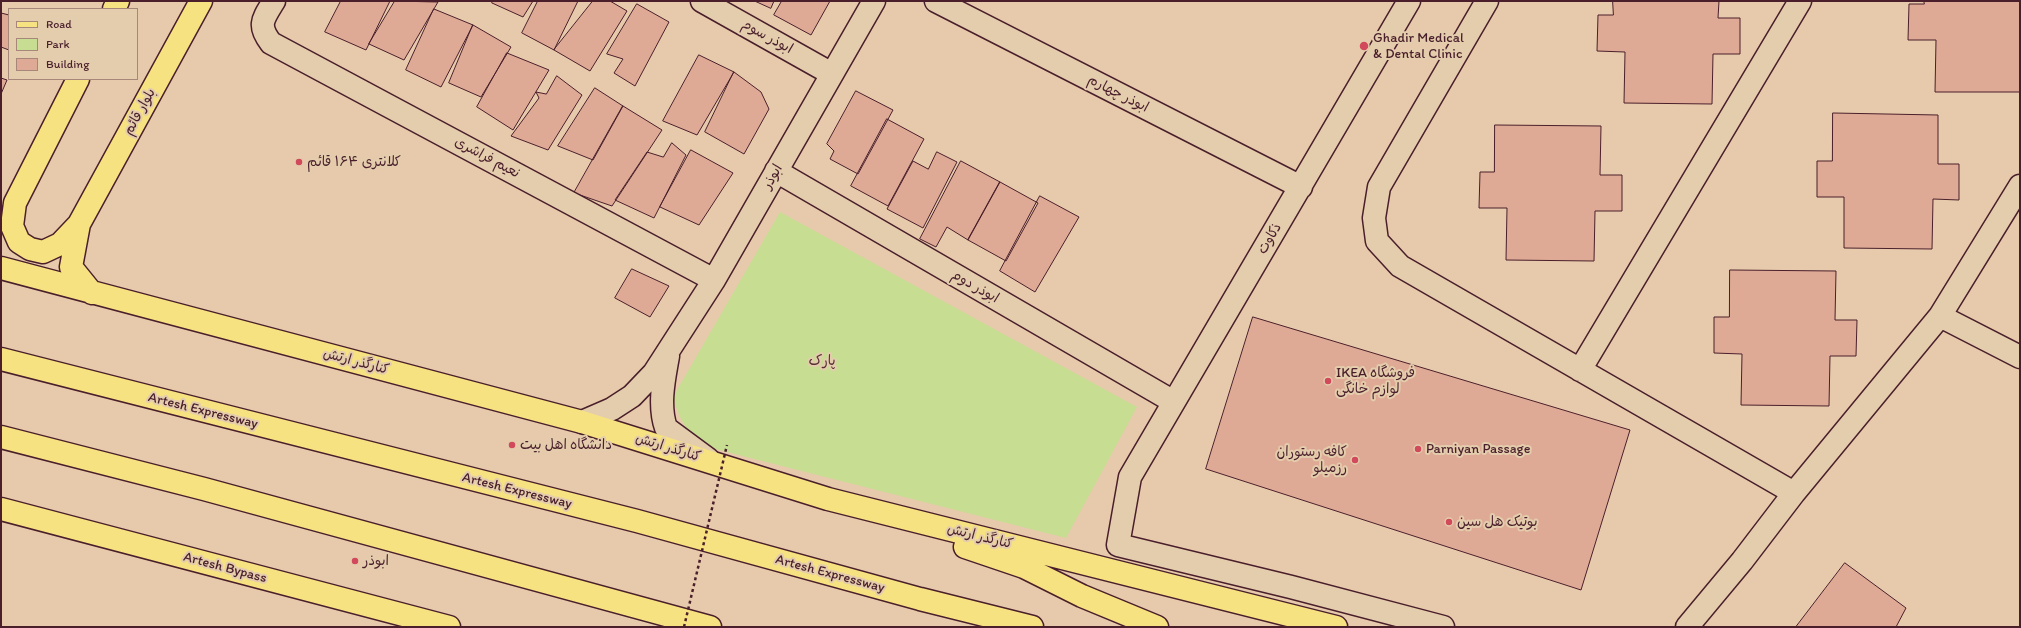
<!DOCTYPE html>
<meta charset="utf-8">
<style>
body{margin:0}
#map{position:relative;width:2021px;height:628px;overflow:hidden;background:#e7caab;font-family:Itim,sans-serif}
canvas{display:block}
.frame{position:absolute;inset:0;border:2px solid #4a1f2b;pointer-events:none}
.legend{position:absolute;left:8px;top:8px;width:130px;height:72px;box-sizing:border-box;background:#e4cdad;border:1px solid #a68779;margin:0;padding:5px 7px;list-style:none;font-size:12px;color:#4a1f2b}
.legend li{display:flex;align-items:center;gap:8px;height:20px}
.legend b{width:20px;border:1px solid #a68779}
</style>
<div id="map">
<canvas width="2021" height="628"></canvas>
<div class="frame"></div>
<ul class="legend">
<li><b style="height:5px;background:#f7e281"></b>Road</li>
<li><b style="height:11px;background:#c7dd92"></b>Park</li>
<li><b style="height:11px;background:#deaa95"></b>Building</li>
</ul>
</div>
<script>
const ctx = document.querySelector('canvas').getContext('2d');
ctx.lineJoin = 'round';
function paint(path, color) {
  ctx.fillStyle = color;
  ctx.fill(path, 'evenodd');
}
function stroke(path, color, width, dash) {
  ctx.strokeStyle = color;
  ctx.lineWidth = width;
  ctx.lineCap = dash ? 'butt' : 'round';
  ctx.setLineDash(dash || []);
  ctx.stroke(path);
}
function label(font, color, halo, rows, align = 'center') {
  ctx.font = font + ' Itim,"Playpen Sans Arabic",sans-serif';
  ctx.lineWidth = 4;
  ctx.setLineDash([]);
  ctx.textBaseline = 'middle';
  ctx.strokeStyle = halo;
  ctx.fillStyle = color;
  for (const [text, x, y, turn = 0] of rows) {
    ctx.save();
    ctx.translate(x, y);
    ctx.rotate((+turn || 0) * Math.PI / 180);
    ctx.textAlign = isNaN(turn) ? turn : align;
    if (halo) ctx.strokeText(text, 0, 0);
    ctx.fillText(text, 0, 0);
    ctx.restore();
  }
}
paint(new Path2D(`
 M780 212 1137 407 1066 538 707 447C685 430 681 423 673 397Z`), '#c7dd92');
const building = new Path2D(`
 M341 1H390L366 50 325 32Z
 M395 1 438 2 404 60 369 44Z
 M493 1H533L523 17 492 3Z
 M538 1H578L554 50 522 33Z
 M593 1H610L627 11 590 71 554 50Z
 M755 1H774L771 8Z
 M782 1H830L811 35 774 15Z
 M1613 1H1719L1718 18H1740V54H1713L1712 104 1624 103 1625 52 1597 51 1598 15H1613Z
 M1924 1H2020V92H1935L1936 40H1908L1909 4H1924Z
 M637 4 669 22 635 86 614 73 623 59 607 54Z
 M434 9 473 25 441 87 406 70Z
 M1 13 9 15V50L1 47Z
 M473 25 511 47 481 97 449 83Z
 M507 53 549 70 513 130 477 107Z
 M699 55 734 72 697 135 663 121Z
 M734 72 761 92 769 109 744 154 705 132Z
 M557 76 582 95 548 150 511 136 539 98 536 92 546 94Z
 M1 78 7 80 1 94Z
 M595 88 623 106 593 160 558 146Z
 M856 91 893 110 858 174 830 159 834 151 827 144Z
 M623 106 662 130 612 206 574 193Z
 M1833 113 1938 115V164H1959V200L1933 199 1932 249 1844 248V197H1817V161H1832Z
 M887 119 924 139 888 206 851 186Z
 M1495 125 1601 126 1600 175H1622V211H1595L1594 261 1506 260 1507 208H1479L1480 172H1494Z
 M672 143 686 155 654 218 615 200 647 152 663 157Z
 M691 150 733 173 699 225 660 207Z
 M937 152 957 162 923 228 887 209 913 161 928 169Z
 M961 161 1000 182 968 240 947 227 936 247 920 239Z
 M1000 182 1038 203 1006 261 968 240Z
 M1040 196 1079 217 1035 292 1000 271Z
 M632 269 669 286 650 317 615 298Z
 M1730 270 1836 271 1835 320H1857L1856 356H1830L1829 406 1741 405 1742 354 1714 353V317H1729Z
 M1253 317 1630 430 1581 590 1206 469Z
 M1845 563 1906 608 1896 627H1796Z`);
paint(building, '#deaa95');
stroke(building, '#4a1f2b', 1);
const minor = new Path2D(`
 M274 1C263 19 257 25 271 43L714 280
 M702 1 832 74
 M936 1 1301 187
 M1409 1 1130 477 1118 545 1291 587 1443 627
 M1487 1 1379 187 1374 218 1377 241 1400 266 1794 493
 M776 171 1174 402
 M1940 316 2020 357
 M668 356C664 379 658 405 666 428L708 459
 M1580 370 1800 1
 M582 422 612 409 632 396 654 373 714 280 874 1
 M1687 627 1742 561 1794 493 1940 316 2020 186`);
const major = new Path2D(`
 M114 9 118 1
 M78 79 15 203 12 226 19 242 30 249 43 252 60 244 79 224 201 1
 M79 224 71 267 92 293
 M1 268 582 422 828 499 1336 627
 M1 509 449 627
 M965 547 1024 567 1082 596 1157 627`);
const highway = new Path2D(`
 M1 359 637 521 920 599 1032 627
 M1 437 204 489 710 627`);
stroke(minor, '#4a1f2b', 25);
stroke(major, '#4a1f2b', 25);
stroke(highway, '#4a1f2b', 25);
stroke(minor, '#e4cdad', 22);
stroke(major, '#f7e281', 22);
stroke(highway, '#f7e281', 22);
stroke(new Path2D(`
 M684 627 727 445`), '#4a1f2b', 2.5, [3, 3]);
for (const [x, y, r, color] of [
 [1364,46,5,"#d1495b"],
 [299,162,4,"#d1495b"],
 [1328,381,4,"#d1495b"],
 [512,445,4,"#d1495b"],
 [1418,449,4,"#d1495b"],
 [1355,460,4,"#d1495b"],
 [1449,522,4,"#d1495b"],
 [355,561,4,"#d1495b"]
]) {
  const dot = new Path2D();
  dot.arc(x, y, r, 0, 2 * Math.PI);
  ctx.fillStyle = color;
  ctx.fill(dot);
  stroke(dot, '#e4cdad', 1.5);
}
label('14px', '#4a1f2b', '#e4cdad', [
 ["ابوذر سوم",767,37,29],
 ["ابوذر چهارم",1118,94,27],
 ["بلوار قائم",140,112,-61],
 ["نعیم فراشری",487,158,28],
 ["ابوذر",773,177,-60],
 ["ذکاوت",1270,239,-59],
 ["ابوذر دوم",975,287,30],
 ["کنارگذر ارتش",356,362,15],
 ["Artesh Expressway",203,411,14],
 ["کنارگذر ارتش",668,448,17],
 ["Artesh Expressway",517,491,14],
 ["کنارگذر ارتش",980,537,14],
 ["Artesh Bypass",225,568,15],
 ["Artesh Expressway",830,574,15]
]);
label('14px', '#4a1f2b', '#e4cdad', [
 ["Ghadir Medical",1373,38],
 ["& Dental Clinic",1373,54],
 ["کلانتری ۱۶۴ قائم",307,162],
 ["IKEA فروشگاه",1336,373],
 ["لوازم خانگی",1336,389],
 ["دانشگاه اهل بیت",520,445],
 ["Parniyan Passage",1426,449],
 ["کافه رستوران",1347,452,"right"],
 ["رزمیلو",1347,468,"right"],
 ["بوتیک هل سین",1457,522],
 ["ابوذر",363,561]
], 'left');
label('14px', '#563235', '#e4cdad', [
 ["پارک",822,361]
]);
</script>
